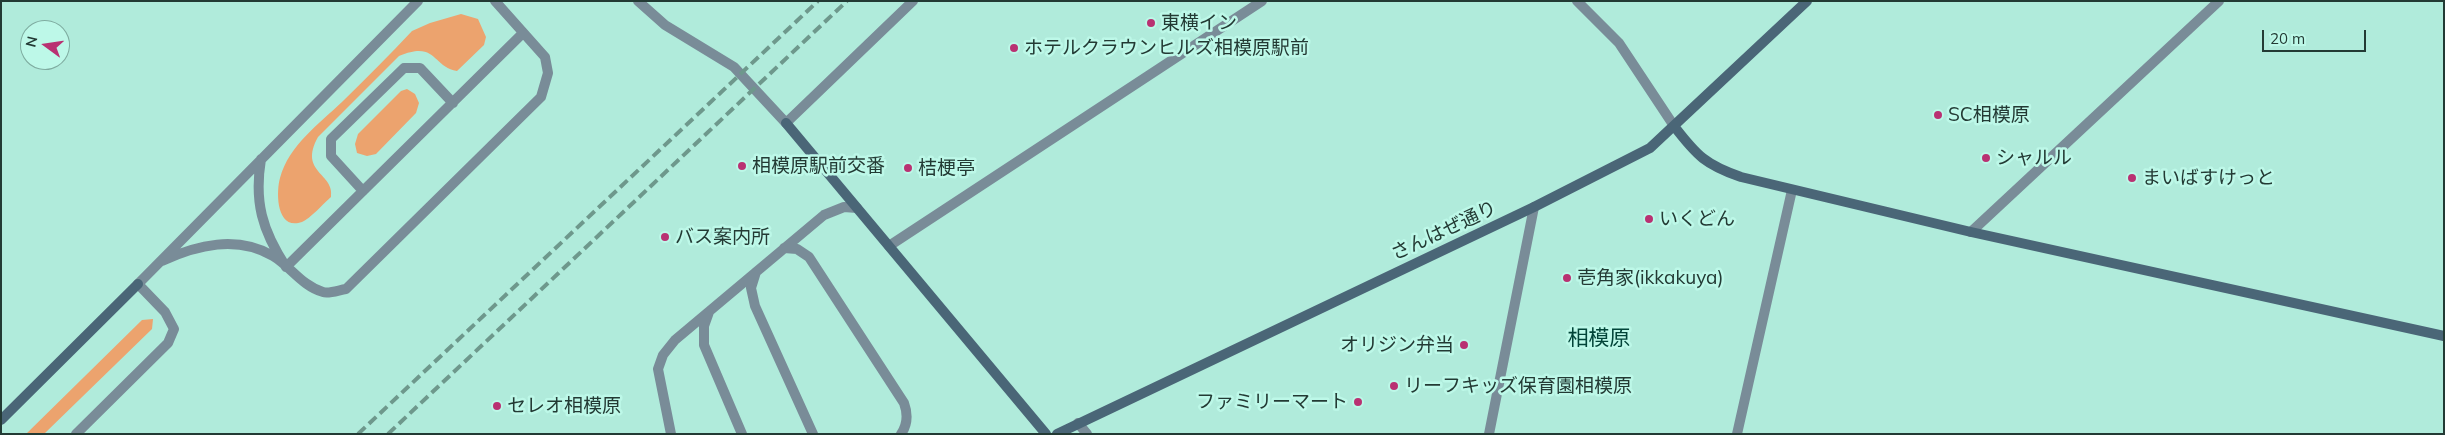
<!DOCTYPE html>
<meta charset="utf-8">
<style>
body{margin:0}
#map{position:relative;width:2445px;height:435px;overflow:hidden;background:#b0ebdb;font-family:Mulish,sans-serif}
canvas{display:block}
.frame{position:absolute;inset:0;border:2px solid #233a34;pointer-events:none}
.north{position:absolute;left:20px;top:20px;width:50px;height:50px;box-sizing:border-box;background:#bdf8e8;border:1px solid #7faca0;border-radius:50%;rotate:284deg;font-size:14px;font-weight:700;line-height:20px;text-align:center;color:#233a34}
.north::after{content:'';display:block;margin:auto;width:18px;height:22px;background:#b93172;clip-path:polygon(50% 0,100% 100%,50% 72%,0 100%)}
.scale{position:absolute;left:2262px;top:30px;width:104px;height:22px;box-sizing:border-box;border:2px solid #233a34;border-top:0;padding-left:6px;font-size:15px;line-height:18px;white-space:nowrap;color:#233a34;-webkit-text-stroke:4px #bdf8e8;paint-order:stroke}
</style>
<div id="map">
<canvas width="2445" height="435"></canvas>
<div class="frame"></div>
<div class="north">N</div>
<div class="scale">20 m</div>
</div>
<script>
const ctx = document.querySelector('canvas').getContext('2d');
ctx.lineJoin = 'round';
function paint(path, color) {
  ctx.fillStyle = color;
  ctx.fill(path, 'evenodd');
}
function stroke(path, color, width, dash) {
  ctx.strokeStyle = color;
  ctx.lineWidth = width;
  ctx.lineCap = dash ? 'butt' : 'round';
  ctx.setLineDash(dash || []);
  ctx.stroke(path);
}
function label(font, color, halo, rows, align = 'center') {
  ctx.font = font + ' Mulish,"Noto Sans JP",sans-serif';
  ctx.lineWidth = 5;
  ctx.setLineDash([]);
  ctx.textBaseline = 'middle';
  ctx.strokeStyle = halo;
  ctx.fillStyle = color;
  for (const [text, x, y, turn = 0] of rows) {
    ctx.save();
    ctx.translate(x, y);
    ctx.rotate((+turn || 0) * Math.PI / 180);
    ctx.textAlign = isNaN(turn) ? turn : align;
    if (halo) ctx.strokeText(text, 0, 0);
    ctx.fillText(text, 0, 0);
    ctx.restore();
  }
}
paint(new Path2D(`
 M461 14 478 19 486 37 484 45 457 71C432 67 437 40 399 56L318 137C298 173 335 173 331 197 324 203 310 219 302 222 276 231 276 192 280 178 289 145 319 124 342 102 366 78 390 55 412 31L430 23Z
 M407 89 415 94 419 103 416 113 376 154 367 156 357 153 355 144 358 134 401 91Z
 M153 319 152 329 44 434H26L142 320Z`), '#eca36e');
stroke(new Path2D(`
 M261 159C254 202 262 230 286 267L523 33
 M363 191 331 156V139L404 68H420L453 103
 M784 248 797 249 809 257 904 403C908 414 908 424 901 434
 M162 261C197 245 237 235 273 256 290 266 302 286 323 292 329 294 339 290 346 289L541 97 548 73 545 57 495 1
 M756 272 751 288 755 306 813 434
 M138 284 418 1
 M709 312 704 326V345L742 434
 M671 434 658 369 663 355 675 340 824 215 844 207 857 208`), '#798c98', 10);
stroke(new Path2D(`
 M638 1 665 25 734 67 786 123 913 1
 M1577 1 1619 43 1674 126
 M1971 232 2219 1
 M889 246 1262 1
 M1078 423 1087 434
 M76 434 168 343 174 329 165 312 138 284
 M1489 434 1534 207
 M1737 434 1792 190`), '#798c98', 10);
stroke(new Path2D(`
 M786 123 1046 434
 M1674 126C1697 156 1706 165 1741 177L1971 232 2444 336
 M1 420 138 284
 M1057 434 1534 207 1650 148 1807 1`), '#4a6677', 10);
stroke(new Path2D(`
 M358 434 818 1
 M388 434 847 1`), '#6e988c', 4, [10, 5]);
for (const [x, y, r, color] of [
 [1151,23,5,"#b93172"],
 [1014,48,5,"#b93172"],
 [1938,115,5,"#b93172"],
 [1986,158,5,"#b93172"],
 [742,166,5,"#b93172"],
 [908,168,5,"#b93172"],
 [2132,178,5,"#b93172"],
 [1649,219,5,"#b93172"],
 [665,237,5,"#b93172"],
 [1567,278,5,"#b93172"],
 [1464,345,5,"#b93172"],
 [1394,386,5,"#b93172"],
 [1358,402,5,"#b93172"],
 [497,406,5,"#b93172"]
]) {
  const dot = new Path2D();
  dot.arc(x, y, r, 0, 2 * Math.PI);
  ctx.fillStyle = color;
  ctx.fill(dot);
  stroke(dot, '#bdf8e8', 2);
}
label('19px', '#233a34', '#bdf8e8', [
 ["東横イン",1161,23],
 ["ホテルクラウンヒルズ相模原駅前",1024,48],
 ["SC相模原",1948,115],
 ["シャルル",1996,158],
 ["相模原駅前交番",752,166],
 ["桔梗亭",918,168],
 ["まいばすけっと",2142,178],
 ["いくどん",1659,219],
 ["バス案内所",675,237],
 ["壱角家(ikkakuya)",1577,278],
 ["オリジン弁当",1454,345,"right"],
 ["リーフキッズ保育園相模原",1404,386],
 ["ファミリーマート",1348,402,"right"],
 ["セレオ相模原",507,406]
], 'left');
label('19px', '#233a34', '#bdf8e8', [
 ["さんはぜ通り",1444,231,-25]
]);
label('21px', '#024438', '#bdf8e8', [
 ["相模原",1599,339]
]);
</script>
